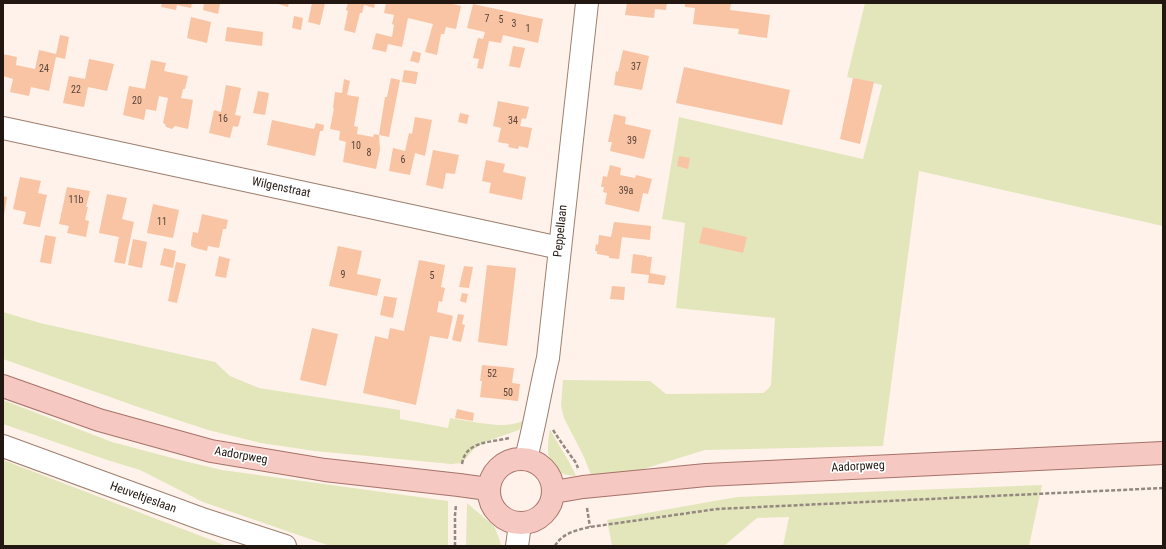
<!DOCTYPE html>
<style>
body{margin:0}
#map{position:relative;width:1166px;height:549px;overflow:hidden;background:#fff2ea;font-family:"Roboto Condensed",sans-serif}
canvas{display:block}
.frame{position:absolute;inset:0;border:4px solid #231811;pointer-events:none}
</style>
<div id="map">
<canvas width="1166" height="549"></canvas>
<div class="frame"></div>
</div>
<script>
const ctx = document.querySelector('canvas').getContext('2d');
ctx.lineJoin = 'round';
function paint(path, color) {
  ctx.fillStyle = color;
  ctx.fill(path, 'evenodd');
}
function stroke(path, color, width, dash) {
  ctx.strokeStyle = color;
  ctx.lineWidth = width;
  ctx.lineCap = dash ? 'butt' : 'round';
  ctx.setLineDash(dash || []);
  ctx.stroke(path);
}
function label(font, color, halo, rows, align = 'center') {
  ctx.font = font + ' "Roboto Condensed",sans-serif';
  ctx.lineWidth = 3.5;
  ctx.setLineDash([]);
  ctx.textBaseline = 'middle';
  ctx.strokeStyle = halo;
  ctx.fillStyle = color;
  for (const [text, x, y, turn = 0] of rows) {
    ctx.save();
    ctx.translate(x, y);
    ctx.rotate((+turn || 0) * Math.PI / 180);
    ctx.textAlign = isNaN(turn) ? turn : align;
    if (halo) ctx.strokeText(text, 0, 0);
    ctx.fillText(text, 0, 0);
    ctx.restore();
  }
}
paint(new Path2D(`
 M865 3H1163V226L919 171 883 446 705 450 640 470 591 475 584 457 564 418 561 406 563 380 650 381 666 394 763 393 768 389 771 385 775 318 676 308 685 223 662 219 679 117 863 159 882 85 847 77Z
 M3 312 40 323 215 362 230 376 259 388 400 410V419L448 428 450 418C472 421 503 430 523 421L522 425 519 430 485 442 474 449 462 463 451 464 315 451 261 443 208 430 138 407 3 359Z
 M3 400 112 442 176 459 222 470 448 501V546H330L203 502 140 470 107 460 3 424Z
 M550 429C558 445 569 459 576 476 545 475 546 452 550 429Z
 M3 460 227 546H3Z
 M1042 485 1029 546H783L789 517 757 518 724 546H612L607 520 737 497Z
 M467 503 494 526 499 538 501 546H466Z`), '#e3e6bb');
paint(new Path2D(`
 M162 3H192L191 8 177 5 176 10 161 7Z
 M204 3H213L220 4 218 14 203 10Z
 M275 3H289L288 7Z
 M312 3H325L320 25 308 22Z
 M348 3H375L374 8 364 5 362 13H360L355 33 344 30 348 11 346 10Z
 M386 3H449L461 6 456 29 446 27 444 34H441L437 55 425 52 433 24 408 18 402 47 388 44 386 52 372 49 376 33 392 37 394 25 392 24 394 15 384 13Z
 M627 3H667L666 10 655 9 654 18 625 15Z
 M685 3H731L730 10 770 15 767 38 738 34 739 29 693 24 695 8 685 7Z
 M473 4 543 19 538 43 503 35 501 43 489 41 483 69 477 68 479 59 473 58 478 38 483 39 485 32 467 28Z
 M294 16 303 18 301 30 292 28Z
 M191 17 211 22 207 43 187 38Z
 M227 27 263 32 262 46 225 41Z
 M60 35 69 37 65 59 56 57 49 91 31 87 29 96 10 92 13 79 3 76V54L17 57 16 65 35 69 39 50 56 54Z
 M513 46 525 48 520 68 509 66Z
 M623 50 649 56 642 90 614 85 616 71 618 72Z
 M413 51 421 53 419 63 410 61Z
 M89 59 114 64 107 91 88 87 84 107 63 103 69 76 85 79Z
 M151 60 166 63 164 71 188 76 185 89H183L181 98 193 100 188 129 175 126 172 129 166 127 165 124 163 123 168 98 159 96 156 111 146 109 144 120 123 115 129 86 145 89Z
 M684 67 790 90 782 125 676 103Z
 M404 70 418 72 416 84 402 82Z
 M391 78 400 80 389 137 379 135 385 97H387Z
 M853 78 874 82 860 144 840 139Z
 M344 79 350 81 347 95 359 97 354 126 358 127 357 134 373 137 374 134 379 135 380 150 376 169 343 162 346 142 339 140 340 131 330 129 334 108H333L335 92 342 93Z
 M226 85 241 88 235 115 241 116 238 127 233 126 230 138 209 133 214 110 221 112Z
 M258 91 269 93 265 115 253 113Z
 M498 101 529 107 526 119 522 118 520 126 532 128 528 148 519 146 518 149 508 147 509 144 498 142 501 128 493 126Z
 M460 113 469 115 467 124 458 122Z
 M614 114 626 117 625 124 651 130 644 159 610 151 612 142H608Z
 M415 117 432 120 425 156 415 153 410 175 389 171 393 148 405 151 409 133 412 134Z
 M272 120 314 129 316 123 324 125 323 131H320L315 156 267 145Z
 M433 150 459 155 455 174 446 173 443 189 426 185Z
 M679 156 690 158 688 169 677 166Z
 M486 160 505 164 503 172 526 177 522 200 489 193 491 183 482 181Z
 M610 165 621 168 620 175 635 178 636 175 652 179 648 194 643 193 639 212 605 204 607 193 603 192 604 187H601L603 176 607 177Z
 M20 177 41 181 38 193 47 195 40 227 23 224 26 212 13 209Z
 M67 187 90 191 86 207H88L85 220 89 221 86 237 67 233 69 226 59 224Z
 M107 194 127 198 122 219 134 222 125 264 114 262 119 237 99 233Z
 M3 196 7 197 4 215H3Z
 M153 204 179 210 173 238 147 233Z
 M202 214 228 220 226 229H223L219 248 208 246 207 251 195 248 191 246V242L193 232 198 233Z
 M614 222 651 226 650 240 622 237 619 259 609 258V256L597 254V251H595L596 244 598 245 599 235 611 237Z
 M703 227 747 237 743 253 699 243Z
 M45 235 56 237 51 264 40 262Z
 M133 239 147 242 142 268 128 265Z
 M338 246 362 251 357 274 381 279 377 296 329 286Z
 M164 248 176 251 173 268 160 265Z
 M633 254 647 256V257H652L650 273 666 276 664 285 648 283 649 274V275L631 273Z
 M219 256 230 259 226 278 215 276Z
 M419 260 445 265 441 287 445 288 442 302 439 301 437 312 453 316 448 339 430 336 416 405 363 393 375 336 388 339 390 328 404 331Z
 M176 262 186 264 177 303 168 301Z
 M487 265 516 268 507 346 478 342Z
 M464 266 473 267 469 288 459 287Z
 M612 286 625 287 624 300 610 299Z
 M462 293 468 294 466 303 460 301Z
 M384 296 397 298 393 318 380 315Z
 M458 314 464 315 462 324 465 325 461 342 452 340Z
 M312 328 338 334 326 386 300 380Z
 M482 365 514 368 512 383 520 384 518 401 480 397 482 381H480Z
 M457 409 474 413 473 421 455 418Z`), '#f8c4a4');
const minor = new Path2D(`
 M3 128 560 248
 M3 446 205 520 285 546
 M526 458C535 425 540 391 548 358L587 3
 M517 546 520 524`);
const major = new Path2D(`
 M3 386 99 420 211 451 325 470 459 485 488 489
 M489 491a32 32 0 1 1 64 0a32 32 0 1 1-64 0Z
 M554 492 583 487 706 475 1163 453`);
stroke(minor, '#9c7f6e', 24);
stroke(major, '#a77269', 24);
stroke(new Path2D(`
 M553 430 561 442 576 463 578 468
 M462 464C466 440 491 443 509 438
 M587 508 590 527
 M455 546V515L456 505
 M555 546C562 533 577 530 590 527L717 509 1163 488`), '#948881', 2.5, [4, 2]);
stroke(minor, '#fff', 22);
stroke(major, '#f5c8c1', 22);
label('10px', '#584336', null, [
 ["7",487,19],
 ["5",501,20],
 ["3",514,24],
 ["1",528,29],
 ["37",636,67],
 ["24",44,69],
 ["22",76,90],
 ["20",137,101],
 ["16",223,119],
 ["34",513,121],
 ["39",632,141],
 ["10",356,146],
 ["8",369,153],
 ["6",403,160],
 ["39a",626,191],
 ["11b",76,200],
 ["11",162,222],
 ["9",343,275],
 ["5",432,276],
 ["52",492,374],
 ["50",508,393]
]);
label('12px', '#231811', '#fff', [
 ["Wilgenstraat",281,188,12],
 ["Peppellaan",561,231,-84],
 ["Aadorpweg",241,456,10],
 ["Aadorpweg",858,467,-3],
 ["Heuveltjeslaan",143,498,20]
]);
</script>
